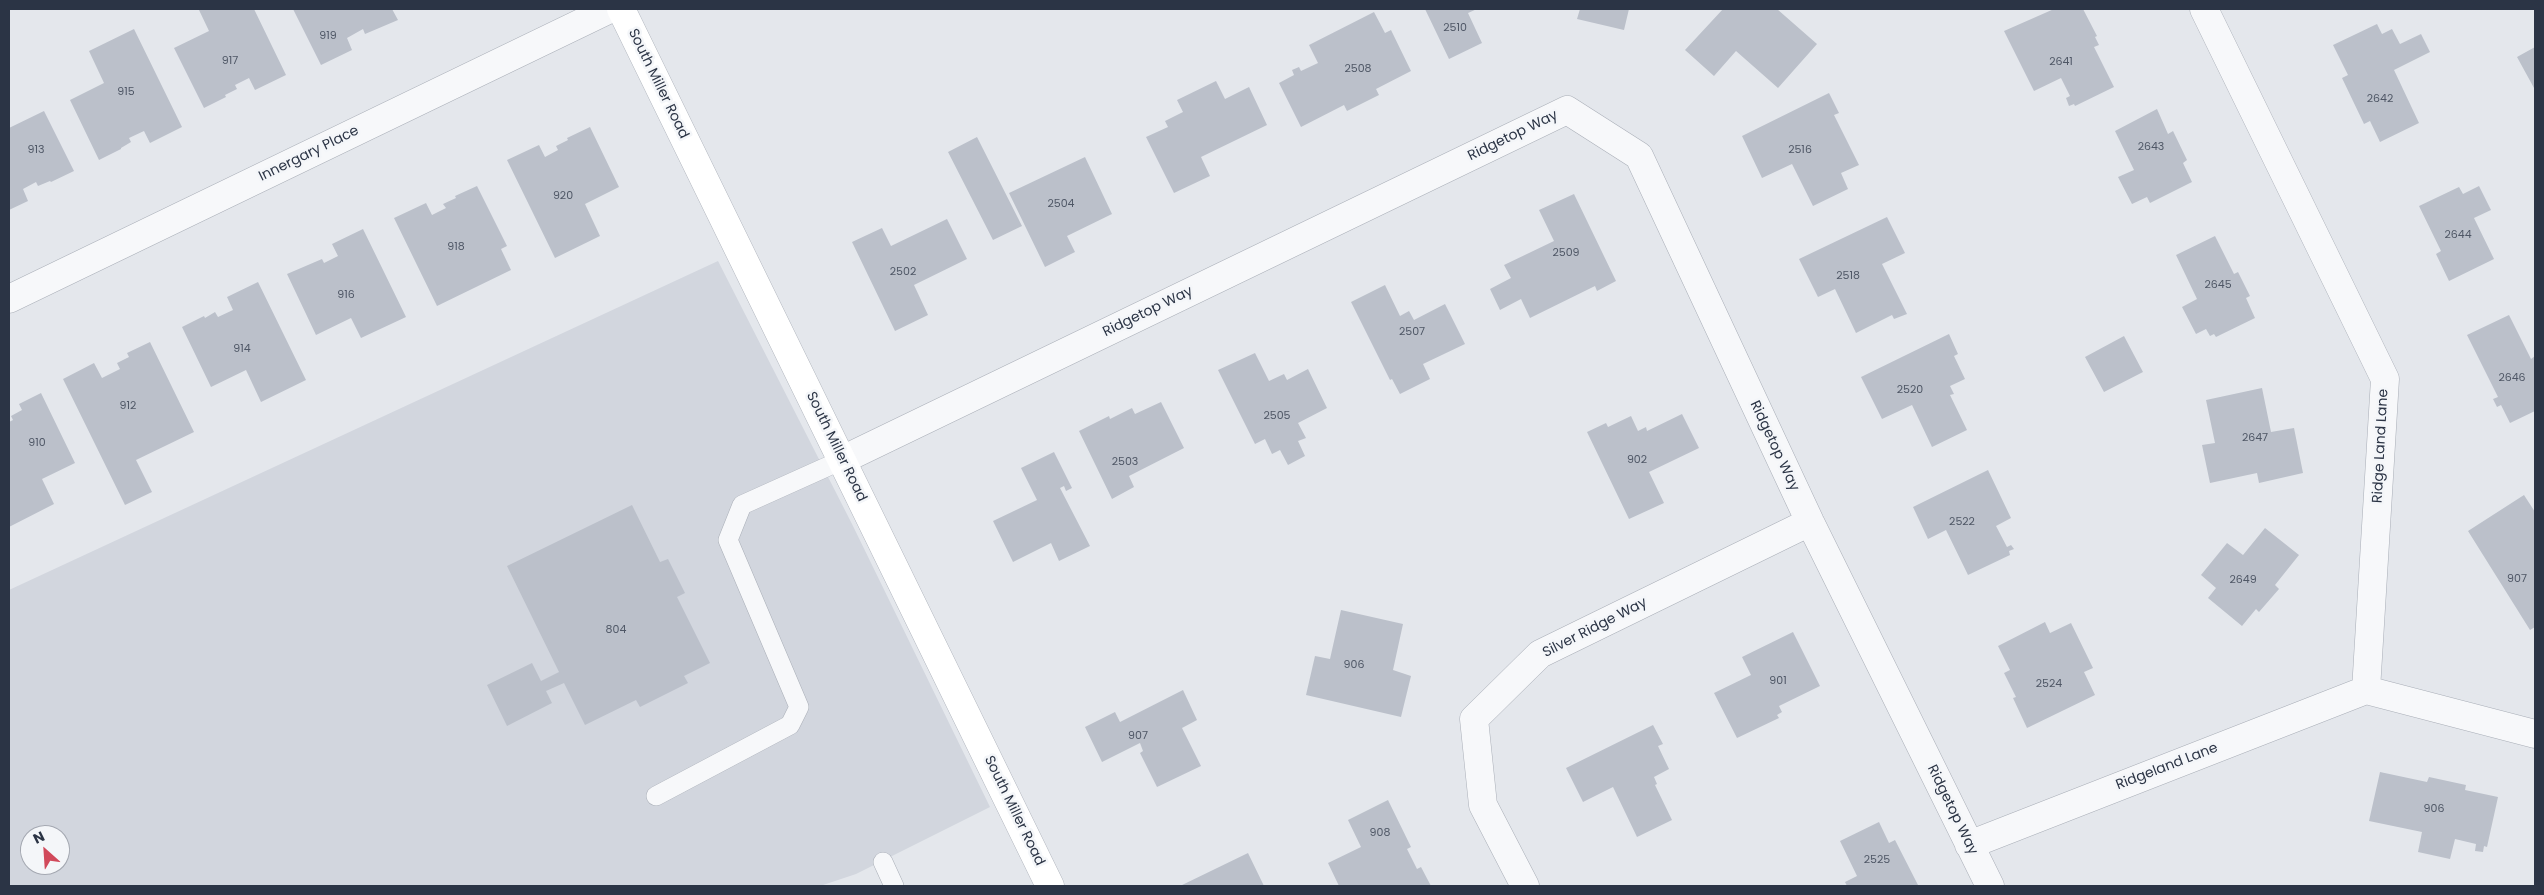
<!DOCTYPE html>
<style>
body{margin:0}
#map{position:relative;width:2544px;height:895px;overflow:hidden;background:#e4e7ec;font-family:Poppins,sans-serif}
canvas{display:block}
.frame{position:absolute;inset:0;border:10px solid #2b3445;pointer-events:none}
.north{position:absolute;left:20px;top:825px;width:50px;height:50px;box-sizing:border-box;background:#f4f6f9;border:1px solid #a4a8b1;border-radius:50%;rotate:334deg;font-size:14px;font-weight:700;line-height:20px;text-align:center;color:#2b3445}
.north::after{content:'';display:block;margin:auto;width:18px;height:22px;background:#d1495b;clip-path:polygon(50% 0,100% 100%,50% 72%,0 100%)}
</style>
<div id="map">
<canvas width="2544" height="895"></canvas>
<div class="frame"></div>
<div class="north">N</div>
</div>
<script>
const ctx = document.querySelector('canvas').getContext('2d');
ctx.lineJoin = 'round';
function paint(path, color) {
  ctx.fillStyle = color;
  ctx.fill(path, 'evenodd');
}
function stroke(path, color, width, dash) {
  ctx.strokeStyle = color;
  ctx.lineWidth = width;
  ctx.lineCap = dash ? 'butt' : 'round';
  ctx.setLineDash(dash || []);
  ctx.stroke(path);
}
function label(font, color, halo, rows, align = 'center') {
  ctx.font = font + ' Poppins,sans-serif';
  ctx.lineWidth = 5;
  ctx.setLineDash([]);
  ctx.textBaseline = 'middle';
  ctx.strokeStyle = halo;
  ctx.fillStyle = color;
  for (const [text, x, y, turn = 0] of rows) {
    ctx.save();
    ctx.translate(x, y);
    ctx.rotate((+turn || 0) * Math.PI / 180);
    ctx.textAlign = isNaN(turn) ? turn : align;
    if (halo) ctx.strokeText(text, 0, 0);
    ctx.fillText(text, 0, 0);
    ctx.restore();
  }
}
paint(new Path2D(`
 M718 261 852 524 990 807 856 874 820 886H9V590ZM30 835H60V865H30Z`), '#d2d6de');
paint(new Path2D(`
 M201 9H254L286 75 255 90 249 78 235 85 237 89 225 95 226 97 204 108 174 48 209 31 199 10Z
 M293 9H392L398 20 365 34 363 29 347 38 352 50 321 65Z
 M1425 9H1477L1468 13 1482 43 1449 59Z
 M1580 9H1629L1624 30 1577 19Z
 M1723 9H1777L1817 44 1778 88 1736 51 1714 76 1685 50Z
 M2054 9H2083L2097 36 2095 37 2099 45 2094 47 2114 87 2075 106 2074 104 2069 106 2066 98 2070 96 2061 78 2034 91 2004 31Z
 M1374 12 1385 33 1391 30 1411 71 1376 89 1379 95 1347 111 1344 105 1301 127 1279 83 1294 75 1292 70 1299 67 1301 71 1318 63 1309 45Z
 M2377 24 2382 34 2392 29 2400 44 2421 34 2430 52 2394 70 2419 123 2380 142 2370 121 2364 124 2342 78 2348 75 2333 45Z
 M134 29 182 127 150 143 144 131 129 138 131 142 121 148V149L99 160 70 100 104 83 89 51Z
 M2535 47V88H2534L2517 57Z
 M1216 81 1225 99 1249 87 1267 125 1201 157 1210 176 1174 193 1146 137 1168 127 1165 121 1183 112 1177 100Z
 M1829 93 1839 113 1834 115 1859 165 1841 173 1848 189 1813 206 1792 164 1762 178 1742 136Z
 M2157 109 2168 134 2173 131 2187 160 2183 163 2192 182 2150 203 2147 197 2132 204 2118 177 2134 170 2115 131Z
 M44 111 74 171 51 182 50 181 38 186 36 182 23 189 28 201 9 210V128Z
 M590 127 619 187 585 204 600 236 555 258 507 160 539 145 545 157 558 150 556 146 568 140 567 138Z
 M977 137 1022 226 993 240 948 152Z
 M1085 157 1112 214 1067 236 1075 252 1045 267 1009 193Z
 M477 186 507 246 501 249 511 270 437 306 394 218 426 203 432 215 446 208 443 204 456 198 455 196Z
 M2479 186 2491 210 2474 218 2494 259 2449 281 2436 254 2441 251 2419 206 2459 187 2463 194Z
 M1574 194 1616 281 1597 291 1595 286 1530 318 1521 299 1500 310 1490 289 1511 278 1504 265 1554 241 1539 210Z
 M1887 217 1905 253 1882 264 1907 314 1894 319 1892 315 1856 333 1835 289 1818 297 1799 259Z
 M947 219 967 259 914 285 928 315 895 331 852 242 882 228 891 246Z
 M363 229 406 317 361 338 351 318 316 335 287 274 322 259 324 263 338 256 332 244Z
 M2215 236 2234 274 2238 272 2250 296 2246 298 2255 318 2216 337 2214 334 2210 336 2206 329 2196 334 2182 307 2197 299 2176 255Z
 M258 282 306 380 261 402 246 370 211 387 182 327 204 316 205 318 215 312 218 317 233 310 227 297Z
 M1385 285 1400 316 1409 311 1414 320 1445 304 1465 344 1423 364 1430 379 1400 394 1392 379 1390 380 1351 302Z
 M2509 315 2531 359 2535 356V411L2510 423 2501 405 2497 407 2493 399 2498 397 2467 335Z
 M1949 334 1958 354 1954 356 1965 379 1950 386 1954 394 1950 395 1967 430 1932 447 1912 405 1882 419 1861 377Z
 M2124 336 2143 372 2104 392 2085 357Z
 M150 342 194 432 136 460 152 492 125 505 63 379 94 363 102 378 120 369 117 363 129 357 127 353Z
 M1255 353 1269 381 1284 374 1287 380 1308 369 1327 408 1298 423 1306 438 1298 441 1305 456 1288 465 1280 450 1272 454 1265 439 1255 444 1218 370Z
 M2262 388 2271 432 2294 428 2303 473 2259 483 2257 473 2210 483 2202 445 2215 443 2206 400Z
 M41 393 75 463 42 479 54 504 9 527V422L13 420 11 416 22 410 19 404Z
 M1161 402 1184 448 1129 476 1134 487 1112 499 1079 431 1109 416 1110 419 1132 408 1135 414Z
 M1682 414 1699 448 1649 472 1664 503 1629 519 1587 432 1606 423 1608 427 1631 416 1638 431 1646 427 1647 431Z
 M1054 452 1072 488 1066 491 1064 486 1060 488 1090 546 1059 561 1051 543 1013 562 993 521 1037 500 1021 468Z
 M1988 470 2011 518 1996 526 2007 547 2011 545 2014 549 2009 551 2010 555 1968 575 1946 530 1928 539 1913 507Z
 M2524 495 2535 512V627L2530 630 2468 531Z
 M632 505 660 562 668 559 685 593 677 597 710 663 684 676 688 683 640 707 636 700 585 725 564 683 546 691 552 703 507 726 487 685 532 663 541 681 559 672 507 566Z
 M2265 528 2299 555 2275 585 2279 589 2259 612 2256 609 2242 626 2208 598 2216 588 2201 575 2227 543 2243 555Z
 M1341 610 1403 624 1393 670 1411 676 1401 717 1306 695 1315 656 1330 659Z
 M2045 622 2050 633 2071 623 2093 668 2084 672 2095 695 2027 728 2013 698 2016 697 2004 673 2010 670 1998 646Z
 M1793 632 1820 686 1779 706 1782 712 1777 715 1779 718 1737 738 1714 693 1751 675 1742 657Z
 M1183 690 1197 720 1182 728 1201 766 1157 787 1140 753 1143 751 1140 743 1102 762 1085 727 1115 712 1120 722Z
 M1653 725 1663 744 1658 746 1669 769 1654 777 1657 784 1655 785 1672 820 1637 837 1613 787 1583 802 1566 768Z
 M2380 772 2427 782 2429 777 2466 785 2465 790 2498 797 2487 847 2484 846 2483 852 2475 851 2476 844 2455 839 2450 859 2418 852 2422 832 2369 821Z
 M1388 800 1411 847 1407 849 1417 869 1421 867 1431 886H1339L1328 863 1361 847 1348 820Z
 M1879 822 1889 843 1895 840 1918 885 1847 886 1845 882 1857 876 1840 841Z
 M1248 853 1264 886H1180Z`), '#bbc0ca');
const lane = new Path2D(`
 M656 796 790 725 799 707 728 540 742 505 842 460
 M883 862 894 886`);
const street = new Path2D(`
 M2204 9 2385 379 2366 690
 M9 299 610 9
 M842 460 1567 110 1639 156 1810 522 1990 886
 M2366 690 2535 734
 M1969 845 2366 690
 M1525 886 1483 805 1474 719 1540 654 1810 522`);
const secondary = new Path2D(`
 M621 9 1050 886`);
stroke(lane, '#a9aeb7', 20);
stroke(street, '#a9aeb7', 29);
stroke(secondary, '#a9aeb7', 29);
stroke(lane, '#f7f8fa', 19);
stroke(street, '#f7f8fa', 28);
stroke(secondary, '#fff', 28);
label('11px', '#4f5766', null, [
 ["2510",1455,28],
 ["919",328,36],
 ["917",230,61],
 ["2641",2061,62],
 ["2508",1358,69],
 ["915",126,92],
 ["2642",2380,99],
 ["2643",2151,147],
 ["913",36,150],
 ["2516",1800,150],
 ["920",563,196],
 ["2504",1061,204],
 ["2644",2458,235],
 ["918",456,247],
 ["2509",1566,253],
 ["2502",903,272],
 ["2518",1848,276],
 ["2645",2218,285],
 ["916",346,295],
 ["2507",1412,332],
 ["914",242,349],
 ["2646",2512,378],
 ["2520",1910,390],
 ["912",128,406],
 ["2505",1277,416],
 ["2647",2255,438],
 ["910",37,443],
 ["902",1637,460],
 ["2503",1125,462],
 ["2522",1962,522],
 ["907",2517,579],
 ["2649",2243,580],
 ["804",616,630],
 ["906",1354,665],
 ["901",1778,681],
 ["2524",2049,684],
 ["907",1138,736],
 ["906",2434,809],
 ["908",1380,833],
 ["2525",1877,860]
]);
label('14px', '#2b3445', '#f4f6f9', [
 ["South Miller Road",658,84,64],
 ["Ridgetop Way",1513,136,-26],
 ["Innergary Place",309,154,-26],
 ["Ridgetop Way",1148,312,-26],
 ["Ridgetop Way",1774,446,65],
 ["Ridge Land Lane",2381,446,-87],
 ["South Miller Road",836,447,64],
 ["Silver Ridge Way",1595,628,-27],
 ["Ridgeland Lane",2167,767,-21],
 ["Ridgetop Way",1952,810,64],
 ["South Miller Road",1014,811,64]
]);
</script>
